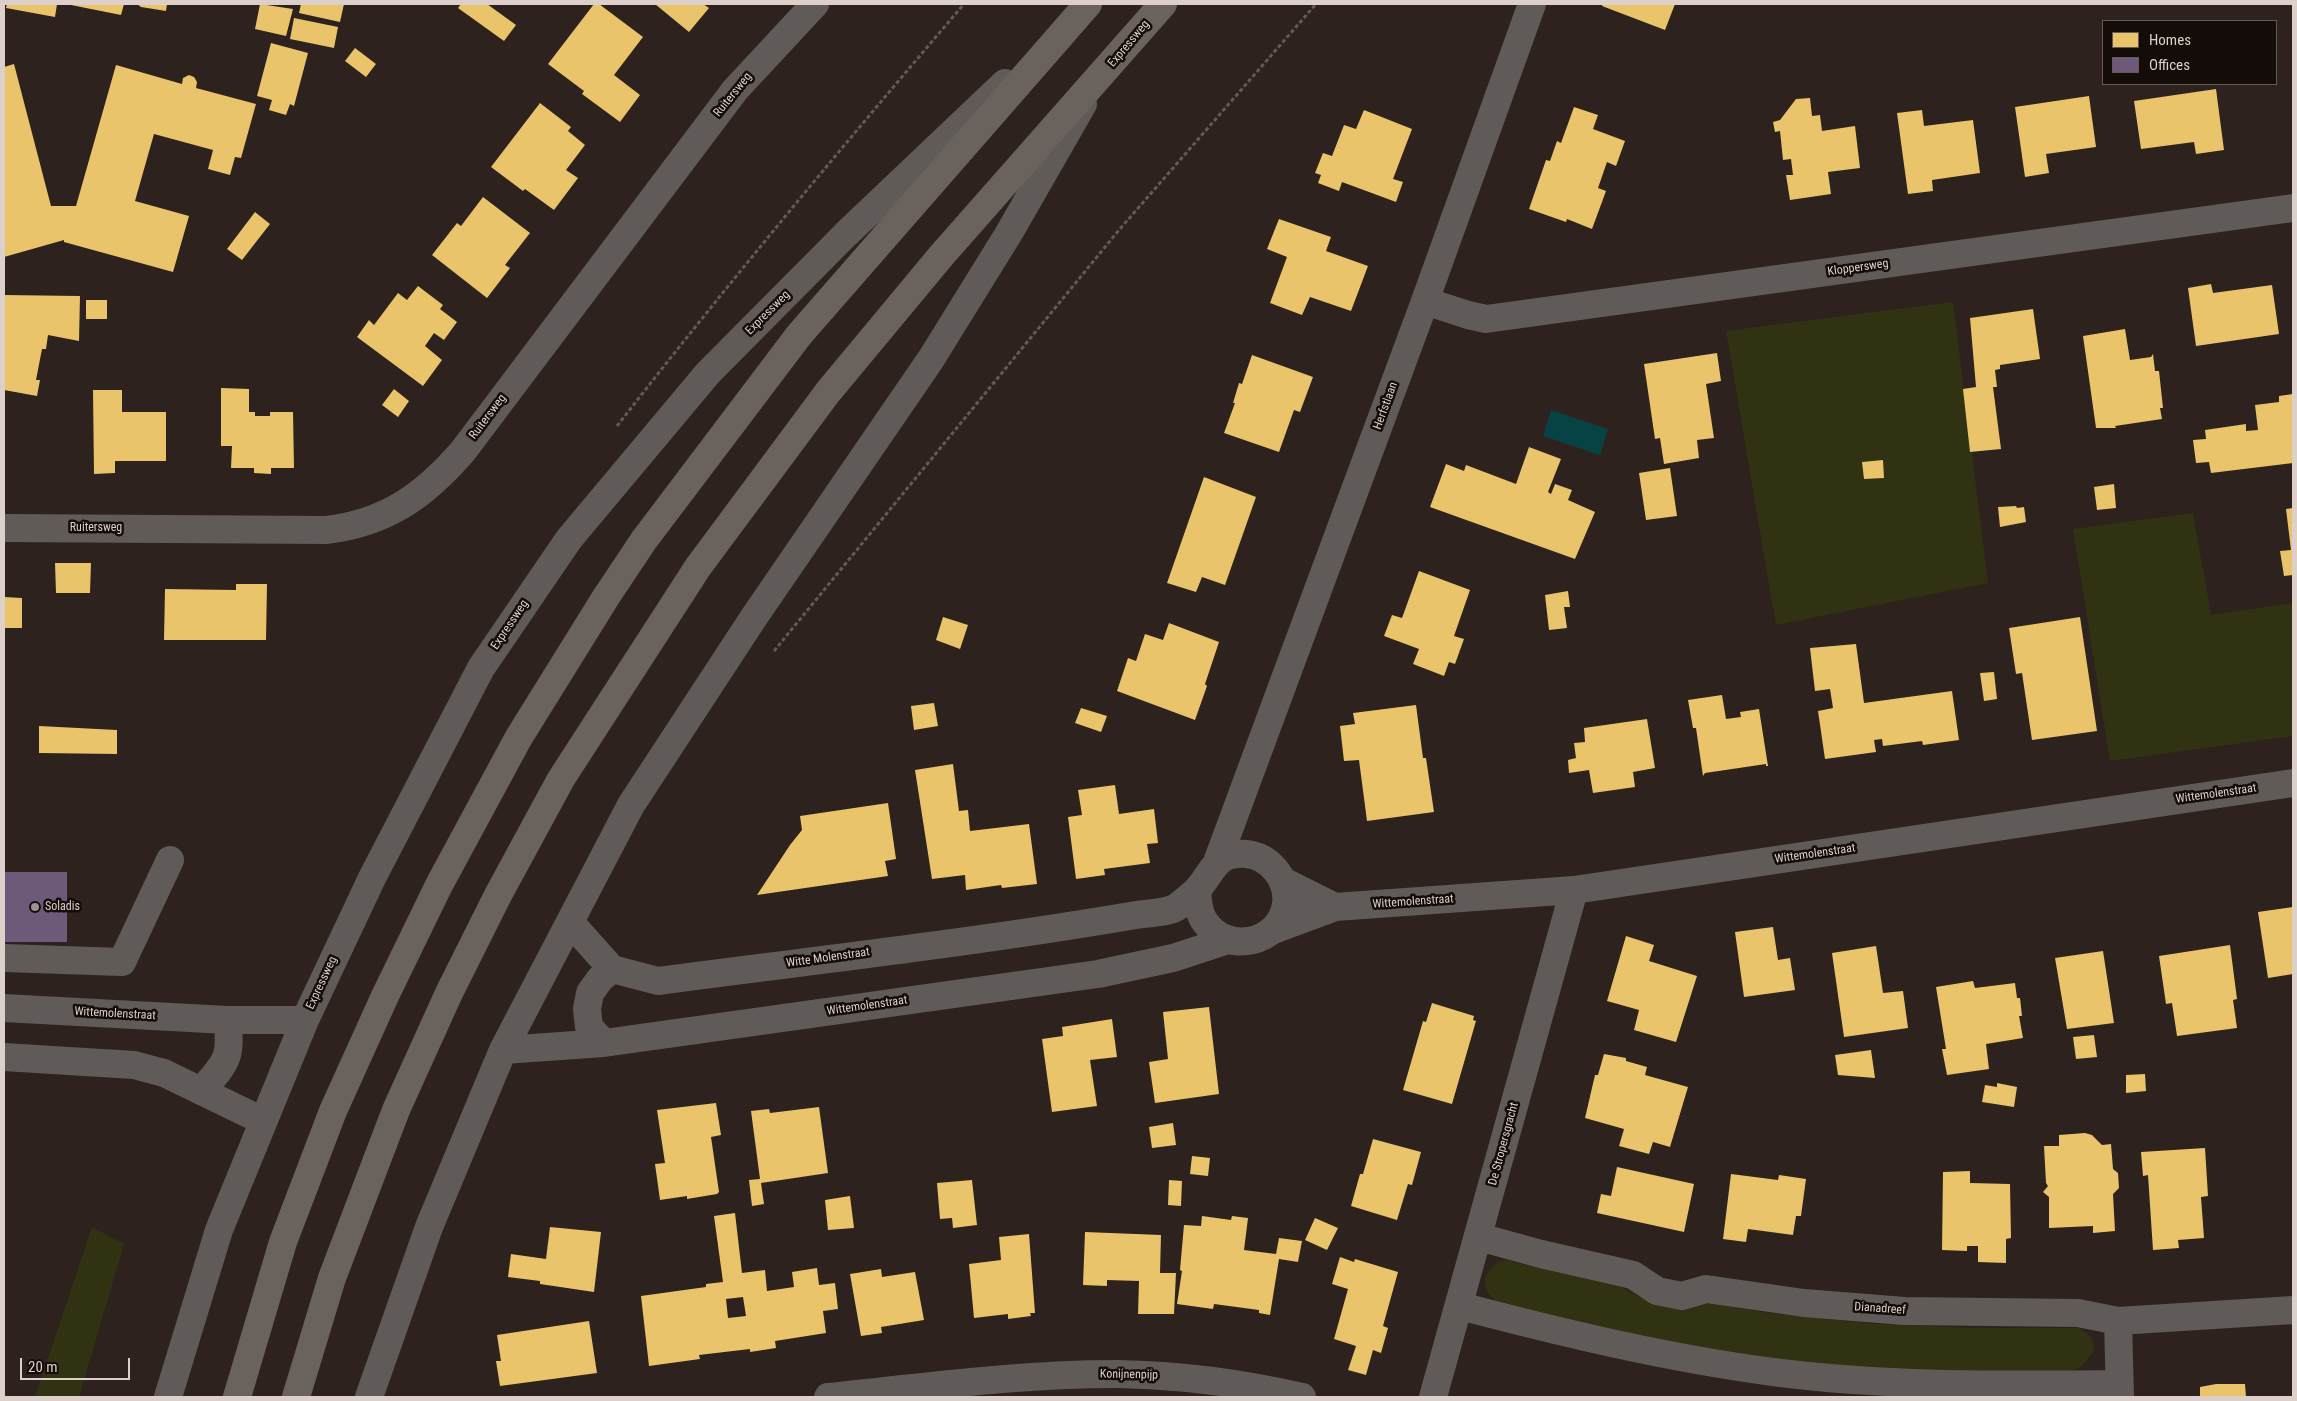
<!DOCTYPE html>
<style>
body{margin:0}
#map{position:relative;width:2297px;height:1401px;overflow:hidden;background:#2d221d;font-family:"Roboto Condensed",sans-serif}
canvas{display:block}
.frame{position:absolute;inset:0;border:5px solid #ddcfca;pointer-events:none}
.legend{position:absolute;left:2102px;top:20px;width:175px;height:65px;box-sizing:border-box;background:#140c08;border:1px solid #645a56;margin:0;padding:6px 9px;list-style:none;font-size:15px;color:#ddcfca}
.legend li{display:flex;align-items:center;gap:10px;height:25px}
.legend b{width:25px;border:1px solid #645a56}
.scale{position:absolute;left:20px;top:1358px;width:110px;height:22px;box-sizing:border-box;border:2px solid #ddcfca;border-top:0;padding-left:6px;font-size:15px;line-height:18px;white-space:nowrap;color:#ddcfca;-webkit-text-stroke:4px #140c08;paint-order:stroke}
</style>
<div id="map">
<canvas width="2297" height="1401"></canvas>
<div class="frame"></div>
<ul class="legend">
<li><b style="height:14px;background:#e9c46a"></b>Homes</li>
<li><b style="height:14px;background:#6d597a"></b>Offices</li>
</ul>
<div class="scale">20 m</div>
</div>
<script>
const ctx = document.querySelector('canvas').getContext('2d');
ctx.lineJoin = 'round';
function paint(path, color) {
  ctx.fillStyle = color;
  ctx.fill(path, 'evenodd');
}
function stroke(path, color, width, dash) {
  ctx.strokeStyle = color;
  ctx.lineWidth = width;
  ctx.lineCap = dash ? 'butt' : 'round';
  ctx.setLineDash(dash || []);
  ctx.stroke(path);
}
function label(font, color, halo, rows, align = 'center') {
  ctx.font = font + ' "Roboto Condensed",sans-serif';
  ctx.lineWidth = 5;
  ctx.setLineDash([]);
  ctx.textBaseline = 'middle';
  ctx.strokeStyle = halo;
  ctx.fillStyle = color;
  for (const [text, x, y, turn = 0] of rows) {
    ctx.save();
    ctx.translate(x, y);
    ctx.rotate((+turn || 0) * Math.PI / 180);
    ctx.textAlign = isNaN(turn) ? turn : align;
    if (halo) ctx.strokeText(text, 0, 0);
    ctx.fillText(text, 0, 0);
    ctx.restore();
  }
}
paint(new Path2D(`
 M1953 302 1988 583 1776 625 1726 331Z
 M2193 513 2211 615 2293 603V736L2110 761 2073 529Z
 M92 1227 124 1244 79 1397H35Z
 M1506 1260 1621 1287 1651 1303 1686 1310 1708 1303 1769 1313 1875 1324 1973 1328H2077C2088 1332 2095 1338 2094 1351L2081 1367 2073 1371C1998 1372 1924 1372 1849 1367 1730 1358 1612 1331 1496 1302L1486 1290 1485 1276 1496 1263Z`), '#303211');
paint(new Path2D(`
 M1551 410 1608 429 1600 455 1543 436Z`), '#074244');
paint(new Path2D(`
 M7 4H57L55 17 6 8Z
 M66 4H124L121 15Z
 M137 4H167L166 11 141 7Z
 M260 4 293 9 286 36 255 29Z
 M301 4H344L340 22 299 13Z
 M461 4H487L516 25 504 41 458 8Z
 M594 4H599L643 37 614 75 640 95 620 122 582 94 584 91 548 64Z
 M655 4H703L709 8 689 32Z
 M1603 4H1675L1665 30 1602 6Z
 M294 18 338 27 334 48 290 39Z
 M271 43 308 53 294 106 290 104 286 115 269 110 272 100 257 96Z
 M355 48 376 64 366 77 345 61Z
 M14 64 51 206H76L116 65 182 84 183 78 189 75 194 77 197 82 196 88 256 104 241 158 235 157 230 175 208 169 213 150 154 134 135 201 189 216 173 272 64 242V240L4 257V67Z
 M2216 89 2224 150 2196 154 2194 142 2141 149 2134 101Z
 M2089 96 2096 147 2046 154 2049 173 2025 177 2015 107Z
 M1810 98 1812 116 1820 115 1822 131 1855 126 1860 168 1828 172 1831 194 1790 200 1786 175H1793L1791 159 1783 160 1780 131 1775 132 1773 122 1780 120 1796 99Z
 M540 103 571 127 568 131 585 145 566 170 578 178 554 210 525 189 523 191 491 167Z
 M1574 107 1598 115 1593 129 1625 141 1616 166 1607 162 1598 188 1606 191 1592 229 1567 219 1566 222 1529 209 1546 160 1550 161 1557 141 1561 143Z
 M1364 110 1412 129 1393 179 1403 182 1396 202 1342 182 1339 191 1318 183 1321 175 1315 173 1323 153 1332 156 1344 125 1356 129Z
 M1922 110 1924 126 1973 120 1980 173 1932 180 1933 191 1908 194 1897 113Z
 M483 197 530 233 505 265 510 268 487 298 432 255 457 223 461 226Z
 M255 212 270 224 242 260 227 249Z
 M1279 219 1331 237 1326 251 1368 266 1351 311 1310 297 1302 315 1270 303 1287 257 1267 249Z
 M2211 284 2213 293 2272 285 2279 334 2196 346 2188 288Z
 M418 286 443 305 440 309 457 322 444 340 434 333 425 346 442 360 423 386 357 337 369 320 374 325 398 293 407 300Z
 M4 295 80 296 79 341 48 335 46 349H42L36 380H40L37 396 4 390Z
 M86 300H107V319H86Z
 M2033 309 2040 359 2000 365V369L1995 370 1997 387H1993L2001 449 1970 452 1963 389 1976 387 1970 318Z
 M2125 329 2130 360 2151 357 2153 354 2155 371H2159L2163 408H2160L2162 419 2115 426 2116 428H2096L2083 336Z
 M1717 353 1721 381 1706 384 1714 438 1697 440 1699 458 1664 464 1660 438 1655 439 1644 364Z
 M1252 355 1313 377 1300 412 1294 410 1279 452 1224 433 1235 403H1233L1239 383 1242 384Z
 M221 388 249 389V412H255V416H270V412H293L294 468H271V474L254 473V468H231L232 446H221Z
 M394 389 409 401 398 417 382 405Z
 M93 390H122V412H166V461H115V473L94 474Z
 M2293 394V463L2211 473 2209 462 2196 463 2193 440 2206 439 2205 430 2246 424V431L2258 430 2255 405 2279 402V396Z
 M1529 447 1561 459 1548 492 1551 494 1555 484 1572 490 1568 500 1595 512 1575 559 1430 507 1446 464 1464 471 1466 465 1516 484Z
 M1883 460 1884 478 1864 479 1862 462Z
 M1670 468 1677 516 1646 520 1639 473Z
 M1204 477 1256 497 1225 585 1202 577 1196 592 1167 583Z
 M2114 484 2116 508 2097 510 2094 487Z
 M2016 506 2017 508 2024 507 2026 522 2000 527 1998 507Z
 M2293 508V575L2284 576 2280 551 2291 550 2286 509Z
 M55 563H91L90 593H56Z
 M1419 571 1470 590 1454 636 1464 639 1455 664 1449 662 1444 676 1413 664 1419 649 1384 636 1392 615 1402 618Z
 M236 584H267L266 640H164L165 589 236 590Z
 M1568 591 1570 607H1564L1567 628 1549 630 1545 595Z
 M4 597 22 598V628H4Z
 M943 617 968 625 960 649 936 640Z
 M2080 617 2097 731 2032 740 2022 673 2016 674 2009 628Z
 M1169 623 1219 642 1205 684 1207 686 1195 720 1117 691 1128 658 1136 661 1145 634 1163 640Z
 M1856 644 1864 703 1952 691 1959 740 1923 745 1922 741 1883 746 1882 739 1874 740 1876 752 1825 759 1818 711 1833 708 1830 689 1815 691 1810 648Z
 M1994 672 1997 699 1984 701 1980 673Z
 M1722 695 1726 719 1741 717 1740 712 1759 709 1768 766H1766V764L1705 773 1703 776 1696 728H1693L1688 700Z
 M934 703 938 726 914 730 911 706Z
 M1416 705 1423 758H1426L1434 812 1367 821 1359 760 1344 761 1340 726 1355 724 1353 713Z
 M1081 708 1107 716 1101 732 1075 723Z
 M1647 719 1655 768 1633 772 1635 787 1593 793 1589 770 1569 773 1568 760 1576 758 1574 743 1585 742 1584 728Z
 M39 726 117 730V754L39 753Z
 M953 764 959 811 968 810 970 831 1029 824 1037 884 1002 888 1001 885 966 890 965 875 932 879 915 770Z
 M1115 785 1119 814 1154 809 1158 843 1147 844 1150 863 1104 869 1105 875 1076 879 1068 817 1082 815 1078 790Z
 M888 803 896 859 885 861 888 876 757 895 790 845 802 830 800 816Z
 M2293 907V974L2268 978 2258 912Z
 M1773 927 1778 960 1790 958 1795 990 1744 997 1735 932Z
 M1626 936 1654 945 1649 961 1697 976 1676 1042 1634 1030 1639 1010 1607 1001Z
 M2230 945 2237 999 2233 1000 2237 1028 2177 1036 2172 1003 2166 1004 2159 956Z
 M1876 946 1883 993 1903 991 1908 1028 1844 1037 1832 953Z
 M2103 951 2114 1023 2067 1029 2055 958Z
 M1973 981 1975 988 2015 983 2017 998H2020L2022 1016H2019L2023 1038 1986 1044 1989 1069 1947 1075 1942 1049H1946L1936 987Z
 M1432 1003 1474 1016 1473 1020 1476 1021 1452 1104 1403 1090 1423 1021 1426 1022Z
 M1209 1007 1219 1094 1155 1103 1149 1062 1168 1059 1163 1012Z
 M1112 1019 1117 1057 1090 1060 1097 1106 1052 1112 1042 1039 1063 1036 1062 1027Z
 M2094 1035 2097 1057 2076 1059 2073 1037Z
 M1871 1050 1875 1078 1838 1075 1835 1055Z
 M1604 1054 1626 1058V1061L1647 1067 1645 1075 1688 1087 1670 1147 1653 1142 1649 1154 1619 1146 1624 1129 1585 1118 1595 1075H1598Z
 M2145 1074 2146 1091 2126 1093V1075Z
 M1997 1083 2017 1087 2014 1107 1982 1102 1985 1085 1997 1087Z
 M716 1103 721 1135 711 1137 719 1192 717 1194 687 1199V1196L660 1200 655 1164 665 1163 657 1110Z
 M819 1107 828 1173 761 1183 764 1204 752 1206 749 1180 760 1179 751 1111 769 1109 770 1113Z
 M1173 1123 1176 1145 1152 1148 1149 1127Z
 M2085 1133 2092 1135 2102 1145 2111 1144 2113 1169 2118 1173 2119 1188 2113 1194 2115 1231 2093 1233V1226L2049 1228V1197L2043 1192 2048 1186 2046 1183 2044 1146H2059V1135Z
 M1373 1139 1421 1152 1412 1185 1408 1184 1397 1220 1351 1206 1360 1174H1363Z
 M2205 1148 2208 1196 2201 1197 2204 1238 2178 1240 2179 1248 2153 1250 2148 1175 2143 1176 2141 1152Z
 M1192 1156 1210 1158 1208 1176 1190 1174Z
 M1617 1167 1694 1184 1684 1232 1597 1213 1601 1194 1611 1196Z
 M1970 1171V1183L2010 1184 2011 1238 2006 1239V1263L1978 1262V1246H1967V1251L1942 1250 1943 1172Z
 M1731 1174 1778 1180 1779 1175 1806 1179 1801 1216H1796L1793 1235 1748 1229 1746 1242 1723 1239Z
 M972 1180 977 1225 953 1228 952 1218 940 1219 937 1183Z
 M1169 1180 1182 1181 1181 1206 1168 1205Z
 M850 1196 854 1228 828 1230 825 1200Z
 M735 1213 742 1273 765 1270 767 1291 794 1287 792 1272 817 1268 819 1285 835 1283 838 1309 823 1311 826 1333 775 1341 776 1348 750 1352V1349L699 1355 700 1359 649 1366 641 1296 706 1287V1284L723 1282 714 1216ZM743 1297 746 1316 728 1318 726 1299Z
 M1202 1216 1231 1220 1232 1216 1248 1218 1244 1250 1276 1254 1279 1238 1302 1241 1298 1262 1279 1259 1270 1315 1259 1313V1310L1214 1304 1213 1309 1177 1304 1182 1271 1180 1270 1184 1225 1201 1226Z
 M1315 1218 1338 1228 1327 1250 1305 1240Z
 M550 1227 601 1232 594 1292 540 1284V1281L508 1277 511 1254 546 1259Z
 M1085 1232 1161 1235 1160 1273H1176L1174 1314H1138L1139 1281 1107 1280V1286L1083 1285Z
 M1029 1234 1035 1313H1030L1031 1316 1008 1319V1314L974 1318 969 1264 1001 1260 999 1237Z
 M1340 1257 1354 1262 1355 1259 1398 1272 1383 1326 1388 1328 1381 1353 1373 1350 1366 1375 1348 1370 1356 1346 1334 1339 1348 1289 1332 1284Z
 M881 1269 882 1277 915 1272 924 1320 881 1327 882 1333 861 1336 850 1274Z
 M589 1321 597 1373 500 1386 496 1361H501L497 1335Z
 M2216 1384H2245L2246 1397H2200V1387Z`), '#e9c46a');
paint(new Path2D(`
 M4 872H67V942H4Z`), '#6d597a');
stroke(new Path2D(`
 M617 426C729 282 846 142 964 4
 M774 651 1119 230 1316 4`), '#615b58', 3, [4, 2.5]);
stroke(new Path2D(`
 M1425 301 1468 315 1486 319 2293 208
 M4 528 326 530C386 523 424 496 463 451L735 90 815 4
 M1217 862 1425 301 1532 4
 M1283 881 1335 907
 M570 922 612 969 658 981C818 960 978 942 1136 915 1148 913 1167 913 1177 907 1183 902 1191 896 1196 891 1214 872 1214 852 1246 854 1270 856 1289 880 1286 904 1280 944 1227 955 1205 922 1198 913 1198 901 1197 890
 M1273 930 1335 907 1574 890 2293 783
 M4 958 122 962 170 860
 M4 1008 227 1020H305
 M604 1043 589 1027 587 1009 590 993 600 979 612 969
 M503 1050 604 1043 1098 974 1173 958 1228 940
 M4 1057 134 1065 164 1073 263 1121
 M201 1091C225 1064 233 1058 227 1020
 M1479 1237 1541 1254 1633 1275 1657 1291 1682 1296 1706 1289 1804 1303 1904 1311 2078 1313 2118 1321 2293 1310
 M1460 1306C1563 1333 1667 1358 1773 1372 1888 1387 2004 1385 2119 1384
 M2118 1321 2120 1397
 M168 1397 219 1230 305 1020 372 878 481 668 569 539 708 373 846 234 1005 83
 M369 1397 429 1227 503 1050 631 805 754 617 931 359 1009 233 1083 104
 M828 1397C924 1387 1021 1374 1117 1374 1179 1375 1241 1383 1302 1397
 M1433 1397 1574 890`), '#605b58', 28);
stroke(new Path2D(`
 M237 1397 283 1242 333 1111 385 996 439 885 519 737 606 597 644 540 799 335 1088 4
 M296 1397 332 1278 396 1110 449 993 498 895 561 779 698 567 828 392 941 256 1163 4`), '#69625d', 28);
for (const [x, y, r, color] of [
 [35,907,5,"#9f928d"]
]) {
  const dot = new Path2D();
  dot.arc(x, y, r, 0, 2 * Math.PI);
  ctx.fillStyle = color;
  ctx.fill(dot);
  stroke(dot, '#140c08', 2);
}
label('12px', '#ddcfca', '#140c08', [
 ["Expressweg",1129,44,-50],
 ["Ruitersweg",733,95,-51],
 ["Kloppersweg",1858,268,-8],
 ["Expressweg",768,313,-45],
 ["Herfstlaan",1386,406,-70],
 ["Ruitersweg",488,417,-53],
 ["Ruitersweg",96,528],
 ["Expressweg",510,625,-56],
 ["Wittemolenstraat",2216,794,-8],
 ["Wittemolenstraat",1815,854,-8],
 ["Wittemolenstraat",1413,902,-4],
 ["Witte Molenstraat",828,958,-8],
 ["Expressweg",322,983,-65],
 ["Wittemolenstraat",867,1006,-8],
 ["Wittemolenstraat",115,1014,3],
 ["De Stropersgracht",1504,1144,-75],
 ["Dianadreef",1880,1309,4],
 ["Konijnenpijp",1129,1375,1]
]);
label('12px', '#ddcfca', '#140c08', [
 ["Soladis",45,907]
], 'left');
</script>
